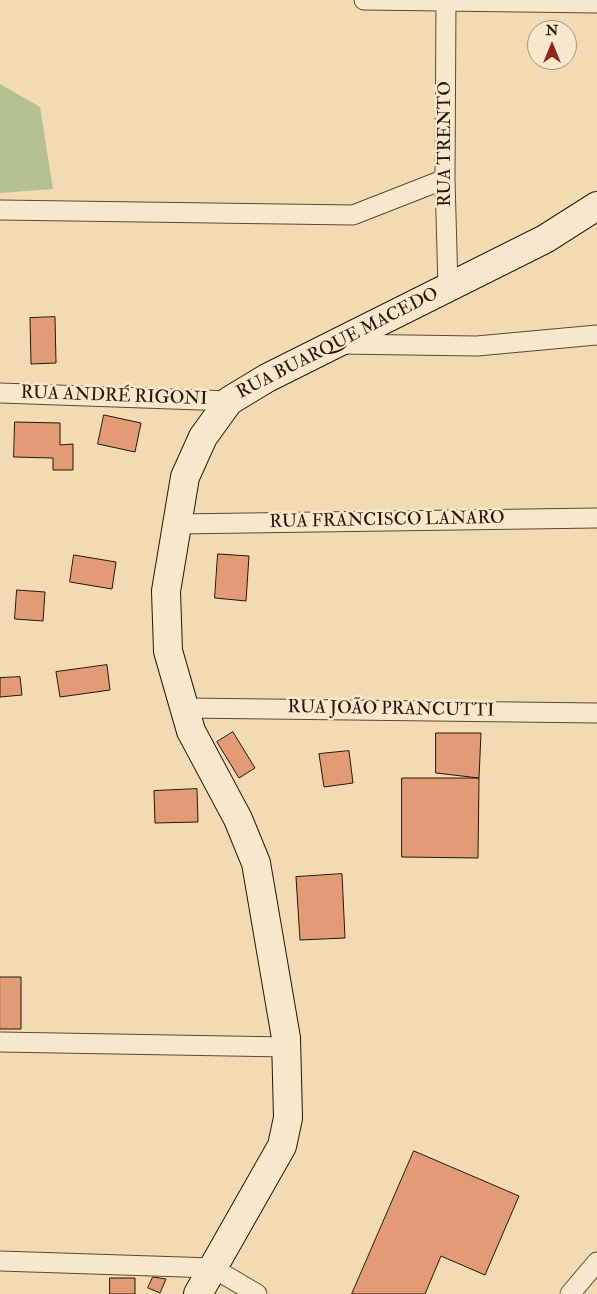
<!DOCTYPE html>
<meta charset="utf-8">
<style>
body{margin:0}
#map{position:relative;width:597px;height:1294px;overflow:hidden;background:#f2dbb2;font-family:"IM FELL Double Pica",serif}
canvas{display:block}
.north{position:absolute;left:527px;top:20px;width:50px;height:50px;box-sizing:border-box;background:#f7e8cd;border:1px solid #a3957f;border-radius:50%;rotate:0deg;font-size:14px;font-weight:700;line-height:20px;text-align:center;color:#24190b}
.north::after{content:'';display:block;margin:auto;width:18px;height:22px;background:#8f2418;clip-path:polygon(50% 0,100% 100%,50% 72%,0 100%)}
</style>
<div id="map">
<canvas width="597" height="1294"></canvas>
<div class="north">N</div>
</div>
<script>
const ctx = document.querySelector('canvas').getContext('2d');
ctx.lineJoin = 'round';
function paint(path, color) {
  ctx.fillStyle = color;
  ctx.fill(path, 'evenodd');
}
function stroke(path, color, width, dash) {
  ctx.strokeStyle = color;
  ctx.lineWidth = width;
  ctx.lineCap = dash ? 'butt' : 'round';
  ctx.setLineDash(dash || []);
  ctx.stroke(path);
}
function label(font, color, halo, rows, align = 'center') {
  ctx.font = font + ' "IM FELL Double Pica",serif';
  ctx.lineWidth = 5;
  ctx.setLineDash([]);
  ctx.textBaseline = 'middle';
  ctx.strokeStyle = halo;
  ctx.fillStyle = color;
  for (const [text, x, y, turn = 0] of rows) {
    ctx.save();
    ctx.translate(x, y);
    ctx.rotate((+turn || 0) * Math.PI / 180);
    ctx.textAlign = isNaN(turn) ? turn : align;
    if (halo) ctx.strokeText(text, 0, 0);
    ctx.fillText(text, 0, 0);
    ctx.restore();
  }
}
paint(new Path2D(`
 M0 84 40 107 53 189 0 193Z`), '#b5c190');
const building = new Path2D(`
 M55 317 56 363 31 364 30 318Z
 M104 415 141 423 135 452 98 444Z
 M15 422 60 423V445L73 444V470H53V458L14 457Z
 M218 554 249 556 246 601 215 598Z
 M74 555 116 562 112 589 70 582Z
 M17 590 45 592 43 621 15 619Z
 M107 665 110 690 60 697 56 672Z
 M20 677 22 695 0 697V678Z
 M233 732 255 768 239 778 217 742Z
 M436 733H481L479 778 436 773Z
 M349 751 353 783 324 787 319 754Z
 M402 778H479L478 858 402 857Z
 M197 789 198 822 155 823 154 791Z
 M342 874 345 938 300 940 296 877Z
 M0 977H21V1029H0Z
 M414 1151 519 1196 485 1275 441 1256 425 1294H352Z
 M153 1277 166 1279 160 1293 148 1288Z
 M110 1278H135V1294H110Z`);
paint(building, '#e39b75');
stroke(building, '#24190b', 1);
const minor = new Path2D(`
 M364 0 597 3
 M446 0 445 179 448 288
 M0 210 353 215 445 179
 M339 344 477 346 597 335
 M0 393 229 401
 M177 524 597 518
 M185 708 597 713
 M0 1042 286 1047
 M0 1261 213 1268 257 1294
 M570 1294 597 1262`);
const secondary = new Path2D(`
 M198 1294 282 1146 288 1118 286 1038 256 863 238 819 191 731 168 651 166 591 185 477 203 437 229 401 267 378 545 239 597 206`);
stroke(minor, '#584a35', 21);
stroke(secondary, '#24190b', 30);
stroke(minor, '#f7e8cd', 19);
stroke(secondary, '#f7e8cd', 28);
label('18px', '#24190b', '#f7e8cd', [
 ["RUA TRENTO",446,144,-90],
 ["RUA BUARQUE MACEDO",338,344,-27],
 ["RUA ANDRÉ RIGONI",114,397,2],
 ["RUA FRANCISCO LANARO",387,521,-1],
 ["RUA JOÃO PRANCUTTI",391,710,1]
]);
</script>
